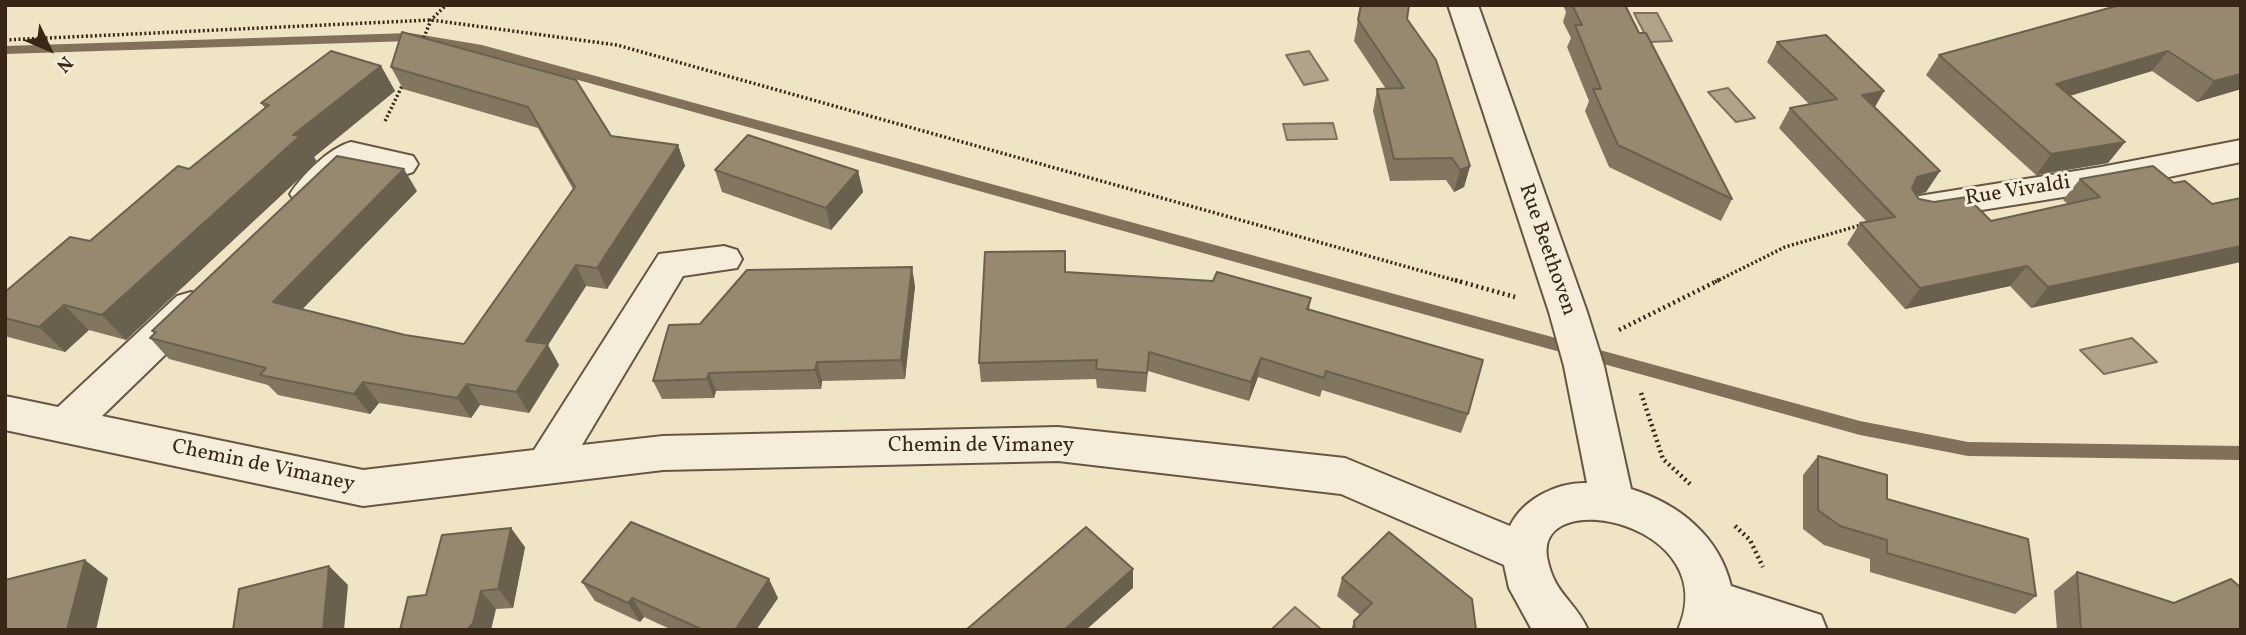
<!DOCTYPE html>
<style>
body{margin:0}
#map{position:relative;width:2246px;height:635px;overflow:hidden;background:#efe4c4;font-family:Vollkorn,serif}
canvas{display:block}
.frame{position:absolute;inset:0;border:7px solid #382616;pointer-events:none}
.north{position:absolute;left:14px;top:14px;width:70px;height:70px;-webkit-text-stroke:5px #f5edd9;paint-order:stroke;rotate:134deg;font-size:19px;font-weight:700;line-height:28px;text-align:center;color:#382616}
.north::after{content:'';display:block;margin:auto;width:24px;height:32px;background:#382616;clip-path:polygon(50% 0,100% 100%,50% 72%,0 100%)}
</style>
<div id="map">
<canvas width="2246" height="635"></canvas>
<div class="frame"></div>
<div class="north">N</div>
</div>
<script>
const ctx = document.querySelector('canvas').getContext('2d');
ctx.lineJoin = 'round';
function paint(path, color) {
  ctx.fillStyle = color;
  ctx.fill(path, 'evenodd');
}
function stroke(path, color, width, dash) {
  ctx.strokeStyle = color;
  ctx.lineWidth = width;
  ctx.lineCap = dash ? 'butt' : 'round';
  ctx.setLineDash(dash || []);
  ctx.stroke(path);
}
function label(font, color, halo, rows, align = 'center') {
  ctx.font = font + ' Vollkorn,serif';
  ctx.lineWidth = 6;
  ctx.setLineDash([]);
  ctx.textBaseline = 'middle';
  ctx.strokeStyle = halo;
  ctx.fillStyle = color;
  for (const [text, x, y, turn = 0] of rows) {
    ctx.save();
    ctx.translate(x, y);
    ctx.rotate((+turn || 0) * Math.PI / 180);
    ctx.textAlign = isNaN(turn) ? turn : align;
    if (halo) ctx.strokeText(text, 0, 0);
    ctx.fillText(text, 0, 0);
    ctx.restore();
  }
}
const water = new Path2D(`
 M1634 13H1657L1672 41 1649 42Z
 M1309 51 1328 80 1304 85 1286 55Z
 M1728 88 1755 118 1736 122 1708 92Z
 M1333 123 1337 139 1287 140 1283 124Z
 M2132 338 2157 362 2104 374 2080 350Z
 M1295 607 1322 630H1271Z`);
paint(water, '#b1a389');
stroke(water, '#81715b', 2);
paint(new Path2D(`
 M410 33 482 45 1860 421 1968 442 2241 446V460L1968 456 1860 435 477 52 410 41 5 54V46Z`), '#81715b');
const minor = new Path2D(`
 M1448 5H1478L1587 312 1604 366 1631 489C1679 504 1719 536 1731 586L1821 615 1827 630H1678C1725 524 1536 484 1547 557 1554 595 1575 600 1588 630H1532L1509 588 1504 565 1341 494 1058 461 663 470 363 506 5 430V396L58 407 177 296 191 292 205 296 210 306 205 316 102 416 363 470 534 450 659 254 724 246 737 250 742 259 737 268 683 276 582 445 663 436 1058 427 1345 458 1510 526C1523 499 1557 482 1587 483L1564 366 1549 312Z
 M2241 140V162L2101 191 1919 220 1906 217 1901 208 1906 199 1919 196 2101 167Z
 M351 142 413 156 418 164 413 172 401 176 358 166C340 184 323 210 296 203L290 194C302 175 329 148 351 142Z`);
stroke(minor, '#665642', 4);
stroke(new Path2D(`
 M5 40 431 20 617 45 1461 282
 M422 42 431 20 446 5
 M385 121 404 82
 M1715 282 1785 247 1861 225`), '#382616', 3.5, [2, 2.5]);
stroke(new Path2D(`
 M1455 280 1515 297
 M1619 330 1719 280
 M1641 393 1663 459 1690 484
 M1735 526 1750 540 1763 567`), '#382616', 4.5, [2, 3.5]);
paint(minor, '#f5edd9');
paint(new Path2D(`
 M1361 5 1407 19 1470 166 1464 187 1454 192 1446 180 1390 181 1373 111 1377 89H1386L1354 41Z
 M1563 5H1625L1639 33 1732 199 1721 221 1609 167 1585 111 1589 101 1567 47 1571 38 1563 22 1566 12Z
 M2120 5 2241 89 2197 102 2152 71 2070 96 2125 142 2108 163 2036 175 1926 75 1939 55Z
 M402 32 611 136 678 145 685 166 607 289 586 286 548 345 559 365 529 413 480 405 471 418 379 403 370 414 278 395 268 385 169 359 150 338 155 334 152 331 417 191 302 309 405 335 464 344 573 189 538 128 403 89 391 67Z
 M1777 42 1884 91 1875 107 1940 171 1926 192 1917 195 1919 199 1991 221 2068 204 2063 200 2080 179 2153 166 2031 308 2010 286 1905 309 1847 244 1860 223 1867 222 1779 128 1790 108 1809 104 1767 62Z
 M381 66 395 91 314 157 317 162 126 340 89 330 65 352 8 337 5 335V292L90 241 189 169 265 108 261 103Z
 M715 170 858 171 863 192 831 230 722 192Z
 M915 286 905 379 822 381 821 389 716 391 714 398 662 399 653 381 700 324Z
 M1311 298 1309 310 1468 414 1461 433 1322 390 1320 397 1258 377 1249 401 1148 371 1146 392 1097 388 1096 379 981 382 979 363Z
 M1818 456 1887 499 2036 596 2015 614 1870 572V559L1824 545 1803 529V475Z
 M525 547 513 608 496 609 426 595Z
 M2077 572 2241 630H2057L2054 591Z
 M1342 578 1476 630H1351L1354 621 1360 615 1337 596Z
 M582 582 778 598 756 630H672L644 617 640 622 595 601Z`), '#827660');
paint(new Path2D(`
 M2168 51 2152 71 2041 104 2056 84Z
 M381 66 395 91 314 157 317 162 126 340 102 315 293 135Z
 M2241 74V89L2197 102 2214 81Z
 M1884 91 1872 111 1862 95Z
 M2125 142 2108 163 2036 175 2051 154Z
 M678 145 685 166 607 289 597 268Z
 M1470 166 1464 187 1454 192 1460 170Z
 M404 169 417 191 289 323 273 302Z
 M858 171 863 192 831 230 826 208Z
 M1940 171 1926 192 1904 198 1917 177Z
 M2241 246V262L2031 308 2048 287Z
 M576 265 586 286 548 345 559 365 529 413 516 392 526 341Z
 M2027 266 2010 286 1905 309 1920 288Z
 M912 267 915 286 905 379 901 360Z
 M64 305 89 330 65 352 39 327Z
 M1261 358 1258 377 1249 401 1251 382Z
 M817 362 822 381 821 389 815 370Z
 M709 373 716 391 714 398 707 379Z
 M363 382 379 403 370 414 354 394Z
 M467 384 480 405 471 418 457 398Z
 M511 528 525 547 513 608 498 589Z
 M85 560 108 578 96 630H67Z
 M329 566 348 585 344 630H323Z
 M1133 569V588L1086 630H1064Z
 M769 579 778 598 756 630H735Z
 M481 591 496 609 491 630H467Z
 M632 598 644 617 640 622 628 603Z`), '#6a604e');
const building = new Path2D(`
 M1361 5H1409L1407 19 1436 60 1470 166 1460 170 1452 158 1394 159 1377 89 1404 88 1358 20Z
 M1572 5H1625L1639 33H1646L1732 199 1618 145 1593 89H1601L1575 25H1582Z
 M2120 5H2241V74L2214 81 2168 51 2056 84 2125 142 2051 154 1939 55Z
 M402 32 576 80 611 136 678 145 597 268 576 265 526 341 548 344 516 392 467 384 457 398 363 382 354 394 260 375 266 368 150 338 156 332 152 331 337 156 404 169 273 302 405 335 464 344 575 187 528 107 391 67Z
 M1826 35 1884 91 1862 95 1940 171 1917 177 1912 189 1919 199 1934 202 1967 197 1991 221 2100 197 2080 179 2153 166 2174 183 2185 181 2212 204 2241 198V246L2048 287 2027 266 1920 288 1860 223 1895 217 1790 108 1837 99 1777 42Z
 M331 51 381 66 293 135 300 136 102 315 64 305 39 327 5 318V292L70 237 90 241 178 166 189 169 269 105 261 103Z
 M748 135 858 171 826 208 715 170Z
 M1065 251V272L1213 281 1217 272 1311 298 1307 309 1483 360 1468 414 1326 371 1324 378 1261 358 1251 382 1149 352 1147 373 1096 369 1097 360 979 363 985 252Z
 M912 267 901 360 817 362 815 370 709 373 707 379 653 381 669 325 700 324 747 270Z
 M1818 456 1887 475V499L2028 539 2036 596 1887 553V540L1840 526 1818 510Z
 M631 522 769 579 735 630H703L632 598 628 603 582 582Z
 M1086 527 1133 569 1064 630H966Z
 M511 528 498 589 481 591 473 623 467 630H400L408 597 426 595 442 535Z
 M1389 532 1472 599 1476 630H1355L1354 621 1372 603 1342 578Z
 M85 560 67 630H5V580Z
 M329 566 323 630H233L239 589Z
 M2077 572 2174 603 2231 579 2241 588V630H2081Z`);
paint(building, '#978970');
stroke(building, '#6a604e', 2);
label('21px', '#382616', '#f5edd9', [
 ["Rue Vivaldi",2018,192,-9],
 ["Rue Beethoven",1546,250,71],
 ["Chemin de Vimaney",981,447],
 ["Chemin de Vimaney",263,467,12]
]);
</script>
